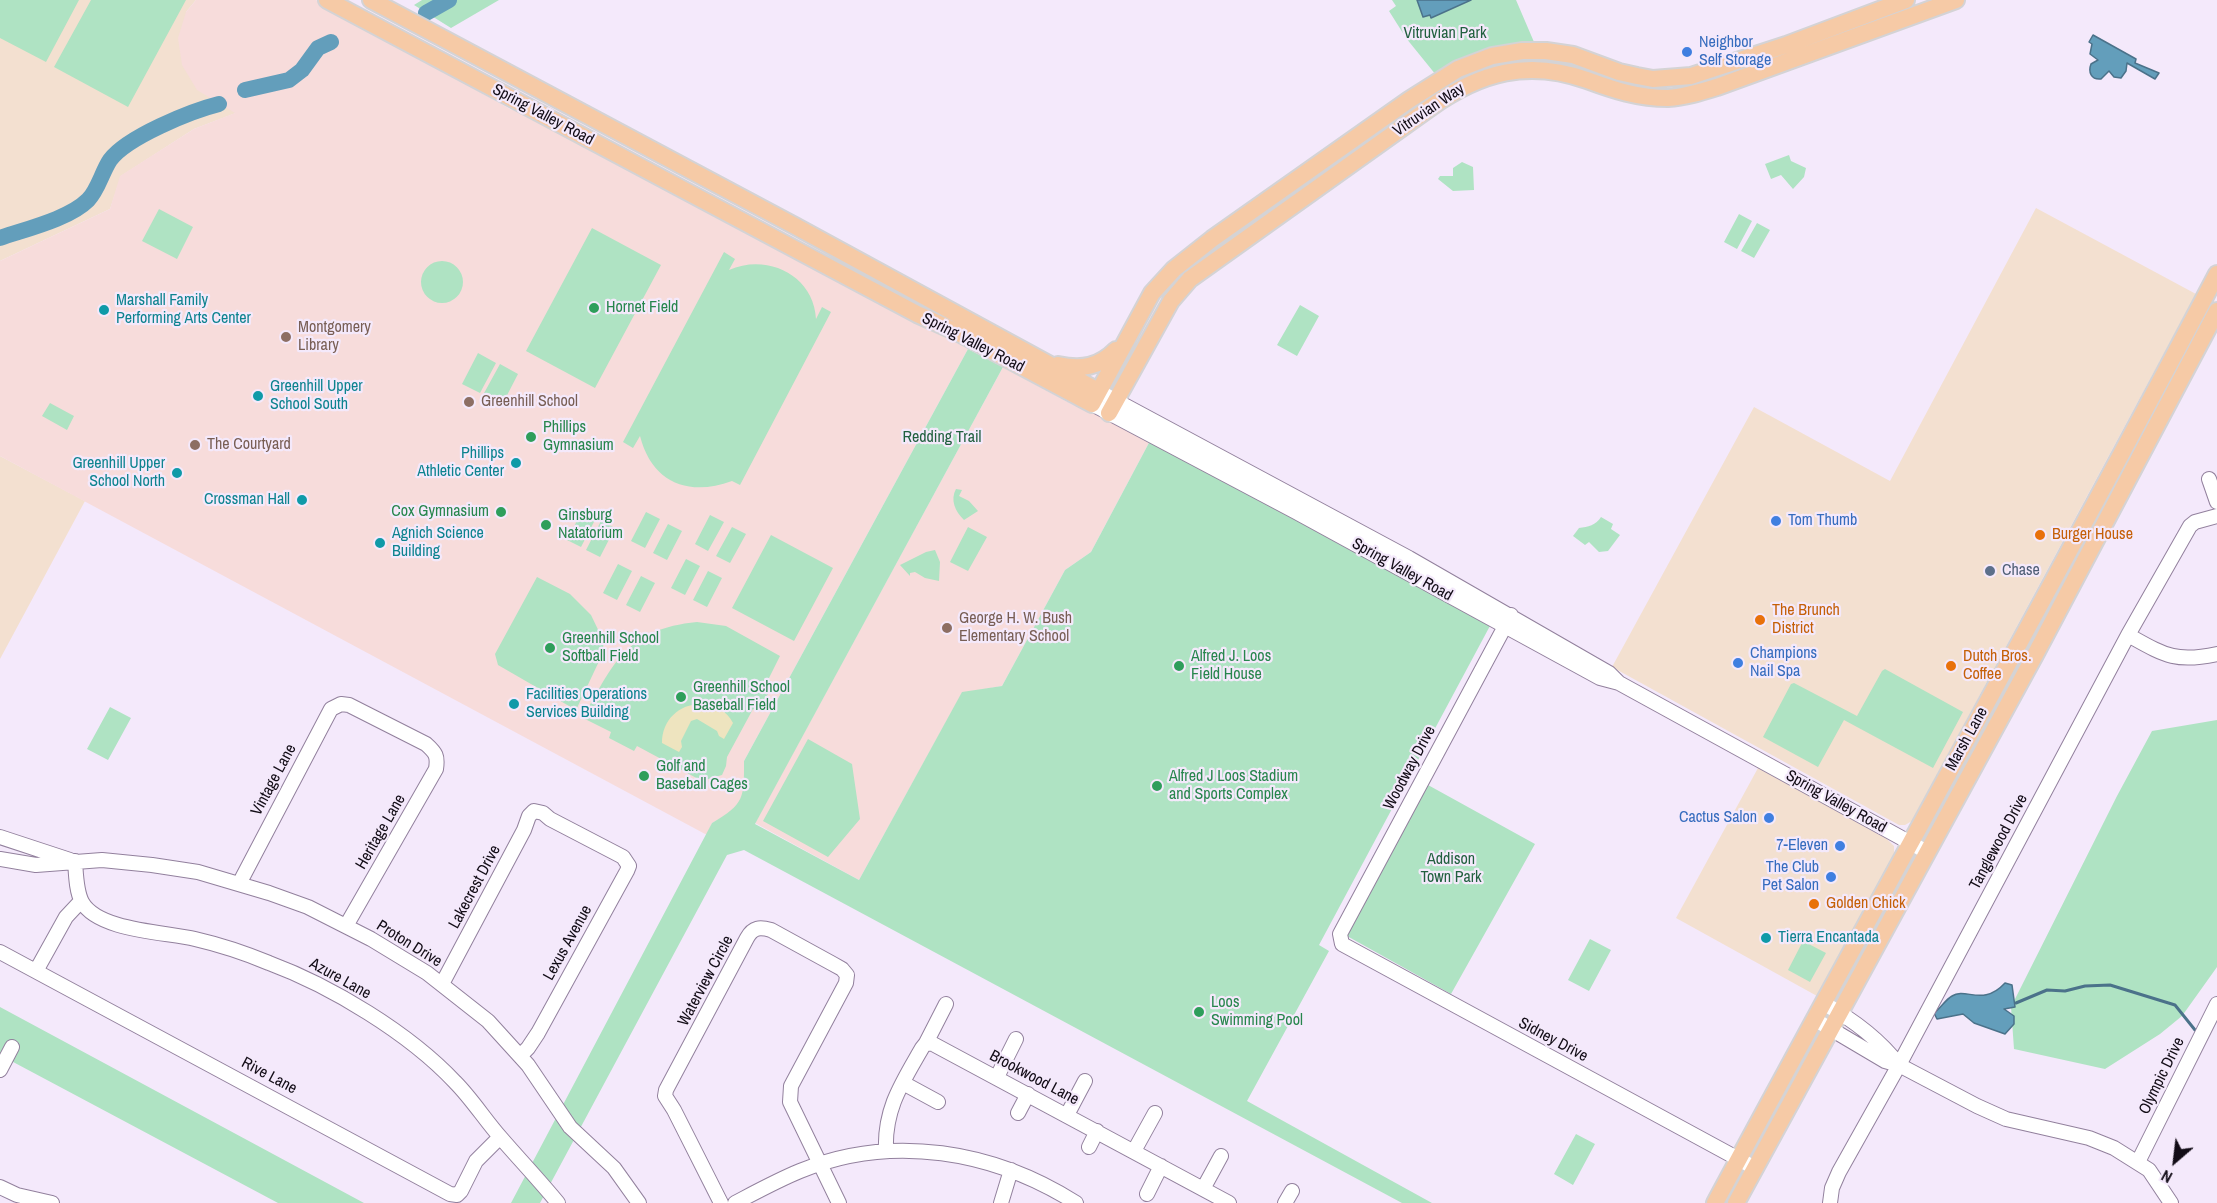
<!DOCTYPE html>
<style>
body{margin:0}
#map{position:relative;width:2217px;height:1203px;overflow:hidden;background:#f4e9fb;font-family:"Archivo Narrow",sans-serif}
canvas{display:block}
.north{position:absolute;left:2145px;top:1131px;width:60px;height:60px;-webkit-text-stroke:4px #f4e9fb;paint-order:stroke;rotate:208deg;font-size:16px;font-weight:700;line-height:24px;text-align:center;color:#120c16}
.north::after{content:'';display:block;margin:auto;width:21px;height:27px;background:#120c16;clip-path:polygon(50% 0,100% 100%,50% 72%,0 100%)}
</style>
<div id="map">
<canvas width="2217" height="1203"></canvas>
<div class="north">N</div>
</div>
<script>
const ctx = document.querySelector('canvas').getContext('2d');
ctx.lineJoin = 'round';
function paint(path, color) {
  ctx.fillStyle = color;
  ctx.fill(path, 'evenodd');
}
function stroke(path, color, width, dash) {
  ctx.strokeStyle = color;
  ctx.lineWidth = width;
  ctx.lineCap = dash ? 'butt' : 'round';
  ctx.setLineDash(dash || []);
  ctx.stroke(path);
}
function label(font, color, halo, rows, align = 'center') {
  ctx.font = font + ' "Archivo Narrow",sans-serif';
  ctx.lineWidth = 4.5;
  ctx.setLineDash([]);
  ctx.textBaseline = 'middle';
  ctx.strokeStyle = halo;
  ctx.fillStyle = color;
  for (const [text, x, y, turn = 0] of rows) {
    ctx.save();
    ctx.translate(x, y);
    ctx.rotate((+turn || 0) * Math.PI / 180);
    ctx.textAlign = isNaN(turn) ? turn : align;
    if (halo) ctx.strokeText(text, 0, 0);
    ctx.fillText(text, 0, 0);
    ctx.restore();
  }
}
paint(new Path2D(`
 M0 0H196L186 12 236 113 194 129 121 176 110 209 0 261Z
 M2036 208 2196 294 1912 821 1905 825H1899L1612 667 1754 407 1890 481Z
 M0 456 85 501 0 659Z
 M1758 768 1887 839 1894 846V854L1817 996 1676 918Z`), '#f3e0d0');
paint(new Path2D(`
 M196 0H316L510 109 530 115 554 127 968 349 744 761V790L740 802 730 813 712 823 707 835 0 456V261L110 209 120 176 194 129 235 113 197 90 182 65 178 38 186 12Z
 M1003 367 1073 405 1129 426 1151 439 1091 552 1065 570 1002 686 962 693 859 880 755 823Z`), '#f7dcdb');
paint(new Path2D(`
 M0 0H79L46 62 0 38Z
 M91 0H186L128 107 54 67Z
 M422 0H499L451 28 414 5Z
 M1392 0H1516L1534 42C1499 43 1467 62 1436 75L1406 38 1389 11 1396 6Z
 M1789 155 1791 161 1806 168 1804 177 1793 189 1781 175 1771 179 1765 164Z
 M1462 162 1473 167 1474 190 1453 191 1438 179 1440 176H1453V168Z
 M159 209 193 227 177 259 142 241Z
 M1739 214 1752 221 1737 249 1724 242Z
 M1757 223 1770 230 1754 258 1741 251Z
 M592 228 661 265 595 388 526 351Z
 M724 252 735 259 729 270C768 253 814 276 816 319L822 307 831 312 740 485 732 481C689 497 652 483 640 436L633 448 623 442Z
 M421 282a21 21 0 1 1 42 0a21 21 0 1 1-42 0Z
 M1300 305 1319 316 1297 356 1277 345Z
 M968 349 1003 367 755 824 859 880 962 692 1002 686 1065 570 1091 552 1151 439 1491 624 1319 945 1329 951 1247 1101 1432 1203H1402L744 850 727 855 540 1203H511L712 823C745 804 744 797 744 761Z
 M478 353 496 363 480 393 462 384Z
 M500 364 518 374 502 405 483 395Z
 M50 403 74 416 67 430 42 416Z
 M956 489 962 490 959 496 969 501 978 511 964 520C955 511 950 500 956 489Z
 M582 511 596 518 581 547 567 540Z
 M646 512 660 519 645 548 631 541Z
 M710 515 724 522 708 551 695 544Z
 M1601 517 1613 524 1611 529 1620 535 1608 551 1599 552 1589 542 1585 545 1573 536 1579 528C1588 527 1596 525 1601 517Z
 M601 521 615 528 600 557 586 550Z
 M668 524 682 531 667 560 653 553Z
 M732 527 746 534 730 563 716 556Z
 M968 527 987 537 968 571 950 562Z
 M771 535 833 568 794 641 732 608Z
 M935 550 940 562 939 581 925 578 915 572 910 573V576L900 565 926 552Z
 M686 559 700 566 685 595 671 588Z
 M618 564 632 571 617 600 603 593Z
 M708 571 722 578 707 607 693 600Z
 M641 576 655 583 640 612 626 605Z
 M537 577 570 594 591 615 604 642 602 655 576 710 498 665 495 654Z
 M697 622 726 626 780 656 766 684 772 687 758 712 753 709 727 757 726 766 722 775 702 781 637 746 634 751 609 738 611 732 583 718C614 662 627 629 697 622Z
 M1885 669 1963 712 1933 768 1844 720 1818 767 1763 737 1791 684 1794 683 1857 716 1882 671Z
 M110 707 131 718 108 760 87 749Z
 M2217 720V967L2182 1016 2160 1034 2105 1069 2014 1049 2011 1007 2117 796 2152 731Z
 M808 739 852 764 860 819 828 857 763 821Z
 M1428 785 1535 844 1451 994 1347 936Z
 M1590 939 1611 950 1589 991 1568 980Z
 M1803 941 1826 953 1810 982 1788 970Z
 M0 1007 364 1203H278L0 1055Z
 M1576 1134 1595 1144 1573 1185 1554 1174Z`), '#afe3c3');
paint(new Path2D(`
 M701 704C715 704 727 711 733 723L724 739 719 736 717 731 697 719 691 721 681 741 682 747 679 752 662 743C662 720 679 704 701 704Z`), '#eee4bf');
const water = new Path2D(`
 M1417 0H1471L1431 18 1430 15 1423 17Z
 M2093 35 2136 59 2135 63 2159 73 2155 79 2127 63 2126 71 2121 78 2114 77 2109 71 2101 79C2091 80 2088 72 2091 64L2098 60 2090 54 2092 44 2089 42Z
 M2005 983 2012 985 2015 1007 2004 1009 2014 1016V1024L2005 1034 1974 1023 1963 1014 1937 1019 1934 1013C1941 1008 1945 1000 1952 996 1966 987 1983 1007 2005 983Z`);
paint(water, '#639ebb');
stroke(water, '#4b728a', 1.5);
stroke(new Path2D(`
 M2016 1003 2047 990 2065 991 2085 986 2110 985 2175 1005 2195 1030`), '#4b728a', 3);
stroke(new Path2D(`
 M426 13 449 0
 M245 90 289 80 302 70 318 48 331 42
 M0 238C26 229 69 219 88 200 98 190 102 172 110 160 127 137 191 111 219 104`), '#639ebb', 16);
const minor = new Path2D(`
 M1098 391 1409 558 1609 673 1618 682
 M1092 404 1296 512 1600 678 1619 683 1927 852
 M2209 479 2217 502
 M1511 615 1340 934 1342 944 1755 1168
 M2128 635C2164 655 2175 663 2217 654
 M0 837 70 860
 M0 859 36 865 102 860 152 865 198 872 269 893 308 907 371 939 427 973 488 1021 528 1065 570 1127 614 1168 639 1203
 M75 861C76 873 76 891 82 902 98 931 166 932 195 939 221 945 245 953 269 963 331 986 409 1033 455 1082 472 1099 485 1120 501 1138 520 1160 540 1181 558 1203
 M239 884 331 709 341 704 349 705 426 744C436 753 438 756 436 769L346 926
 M0 952 450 1194 457 1195 461 1191 476 1161 500 1137
 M36 971 66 917 81 901
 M442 984 524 830 529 816 534 811 543 813 550 819 623 857 629 866 627 871 538 1033 528 1048 520 1056
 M1823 1003C1852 1019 1879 1039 1899 1065
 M1814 1019 1885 1061 1899 1065 1977 1106 2006 1119 2089 1138 2114 1148 2149 1170 2171 1203
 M926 1043 946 1004
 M0 1070 12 1047
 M997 1077 1016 1039
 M903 1083 938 1102
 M1018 1113 1028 1094
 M1067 1115 1085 1081
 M1089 1147 1097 1131
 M886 1151C884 1109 902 1083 922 1048L926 1043 933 1044 1229 1203
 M1134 1151 1155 1113
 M2138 1162 2217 1004
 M0 1187 17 1195 52 1203
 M1203 1189 1221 1156
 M1147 1194 1161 1166
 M721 1203 674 1110 665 1096 666 1090 747 938C753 927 760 927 771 930L833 964 842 969 847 975 846 983 791 1086 790 1102 839 1203
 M735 1203C756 1192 778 1180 800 1171 892 1133 994 1151 1076 1203
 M1001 1203 1011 1170
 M1285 1203 1292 1191
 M1830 1203 1832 1188 1839 1172 1899 1065 2128 635 2190 526 2195 522 2217 516`);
const major = new Path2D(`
 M327 0 917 314 955 331 1092 404 1152 293 1174 269 1212 239 1409 100 1458 69 1492 56 1522 51H1546L1573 55 1619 72 1637 76 1653 79 1691 76 1786 45 1906 0
 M371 0 795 226 1098 391
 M1058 365C1082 370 1099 367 1116 350
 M1109 413 1171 301 1190 279 1431 107C1481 72 1528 59 1587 80 1614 90 1638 98 1668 98 1685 97 1701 92 1717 87L1956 0
 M1715 1203C1882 893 2053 586 2217 274
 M1736 1203 2035 655 2217 311`);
stroke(minor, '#92809d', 16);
stroke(major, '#d4d3d5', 20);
stroke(minor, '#fff', 14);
stroke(major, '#f6caa6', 16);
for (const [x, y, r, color] of [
 [1687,52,6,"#3f7fe0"],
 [594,308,6,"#2e9e5b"],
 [104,310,6,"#0f9aa8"],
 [286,337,6,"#8d6e63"],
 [258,396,6,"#0f9aa8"],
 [469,402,6,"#8d6e63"],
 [531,437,6,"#2e9e5b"],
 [195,445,6,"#8d6e63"],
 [516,463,6,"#0f9aa8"],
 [177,473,6,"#0f9aa8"],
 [302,500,6,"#0f9aa8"],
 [501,512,6,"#2e9e5b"],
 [1776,521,6,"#3f7fe0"],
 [546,525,6,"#2e9e5b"],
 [2040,535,6,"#e8710a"],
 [380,543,6,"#0f9aa8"],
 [1990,571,6,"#5c6f8a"],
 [1760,620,6,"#e8710a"],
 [947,628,6,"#8d6e63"],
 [550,648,6,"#2e9e5b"],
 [1738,663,6,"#3f7fe0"],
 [1179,666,6,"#2e9e5b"],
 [1951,666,6,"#e8710a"],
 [681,697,6,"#2e9e5b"],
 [514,704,6,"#0f9aa8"],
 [644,776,6,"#2e9e5b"],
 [1157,786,6,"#2e9e5b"],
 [1769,818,6,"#3f7fe0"],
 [1840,846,6,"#3f7fe0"],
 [1831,877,6,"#3f7fe0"],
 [1814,904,6,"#e8710a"],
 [1766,938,6,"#0f9aa8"],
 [1199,1012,6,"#2e9e5b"]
]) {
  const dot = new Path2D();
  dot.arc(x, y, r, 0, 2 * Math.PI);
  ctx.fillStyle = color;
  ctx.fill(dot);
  stroke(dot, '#f4e9fb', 2);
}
label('16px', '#21603f', '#f4e9fb', [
 ["Vitruvian Park",1445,34],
 ["Redding Trail",942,438],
 ["Addison",1451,860],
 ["Town Park",1451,878]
]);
label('16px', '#366cbe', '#f4e9fb', [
 ["Neighbor",1699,43],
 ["Self Storage",1699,61],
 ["Tom Thumb",1788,521],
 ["Champions",1750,654],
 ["Nail Spa",1750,672],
 ["Cactus Salon",1757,818,"right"],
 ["7-Eleven",1828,846,"right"],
 ["The Club",1819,868,"right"],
 ["Pet Salon",1819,886,"right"]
], 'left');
label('16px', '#120c16', '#f4e9fb', [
 ["Vitruvian Way",1429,110,-34],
 ["Spring Valley Road",543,115,28],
 ["Spring Valley Road",973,343,27],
 ["Spring Valley Road",1402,570,29],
 ["Marsh Lane",1967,739,-61],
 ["Woodway Drive",1410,768,-62],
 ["Vintage Lane",274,780,-62],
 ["Spring Valley Road",1836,802,29],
 ["Heritage Lane",381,832,-60],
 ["Tanglewood Drive",1999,842,-62],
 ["Lakecrest Drive",475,887,-62],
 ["Lexus Avenue",568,943,-61],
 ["Proton Drive",409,944,32],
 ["Azure Lane",340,979,29],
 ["Waterview Circle",706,981,-62],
 ["Sidney Drive",1553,1040,28],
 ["Rive Lane",269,1076,28],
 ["Olympic Drive",2162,1076,-64],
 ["Brookwood Lane",1034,1078,28]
]);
label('16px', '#0d838f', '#f4e9fb', [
 ["Marshall Family",116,301],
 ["Performing Arts Center",116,319],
 ["Greenhill Upper",270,387],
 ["School South",270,405],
 ["Phillips",504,454,"right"],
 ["Athletic Center",504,472,"right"],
 ["Greenhill Upper",165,464,"right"],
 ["School North",165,482,"right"],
 ["Crossman Hall",290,500,"right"],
 ["Agnich Science",392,534],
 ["Building",392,552],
 ["Facilities Operations",526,695],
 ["Services Building",526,713],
 ["Tierra Encantada",1778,938]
], 'left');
label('16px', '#27864d', '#f4e9fb', [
 ["Hornet Field",606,308],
 ["Phillips",543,428],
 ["Gymnasium",543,446],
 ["Cox Gymnasium",489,512,"right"],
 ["Ginsburg",558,516],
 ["Natatorium",558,534],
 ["Greenhill School",562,639],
 ["Softball Field",562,657],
 ["Alfred J. Loos",1191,657],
 ["Field House",1191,675],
 ["Greenhill School",693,688],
 ["Baseball Field",693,706],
 ["Golf and",656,767],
 ["Baseball Cages",656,785],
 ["Alfred J Loos Stadium",1169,777],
 ["and Sports Complex",1169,795],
 ["Loos",1211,1003],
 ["Swimming Pool",1211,1021]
], 'left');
label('16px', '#785e54', '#f4e9fb', [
 ["Montgomery",298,328],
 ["Library",298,346],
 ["Greenhill School",481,402],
 ["The Courtyard",207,445],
 ["George H. W. Bush",959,619],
 ["Elementary School",959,637]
], 'left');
label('16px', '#c56008', '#f4e9fb', [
 ["Burger House",2052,535],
 ["The Brunch",1772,611],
 ["District",1772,629],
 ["Dutch Bros.",1963,657],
 ["Coffee",1963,675],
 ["Golden Chick",1826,904]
], 'left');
label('16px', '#4e5e75', '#f4e9fb', [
 ["Chase",2002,571]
], 'left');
</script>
